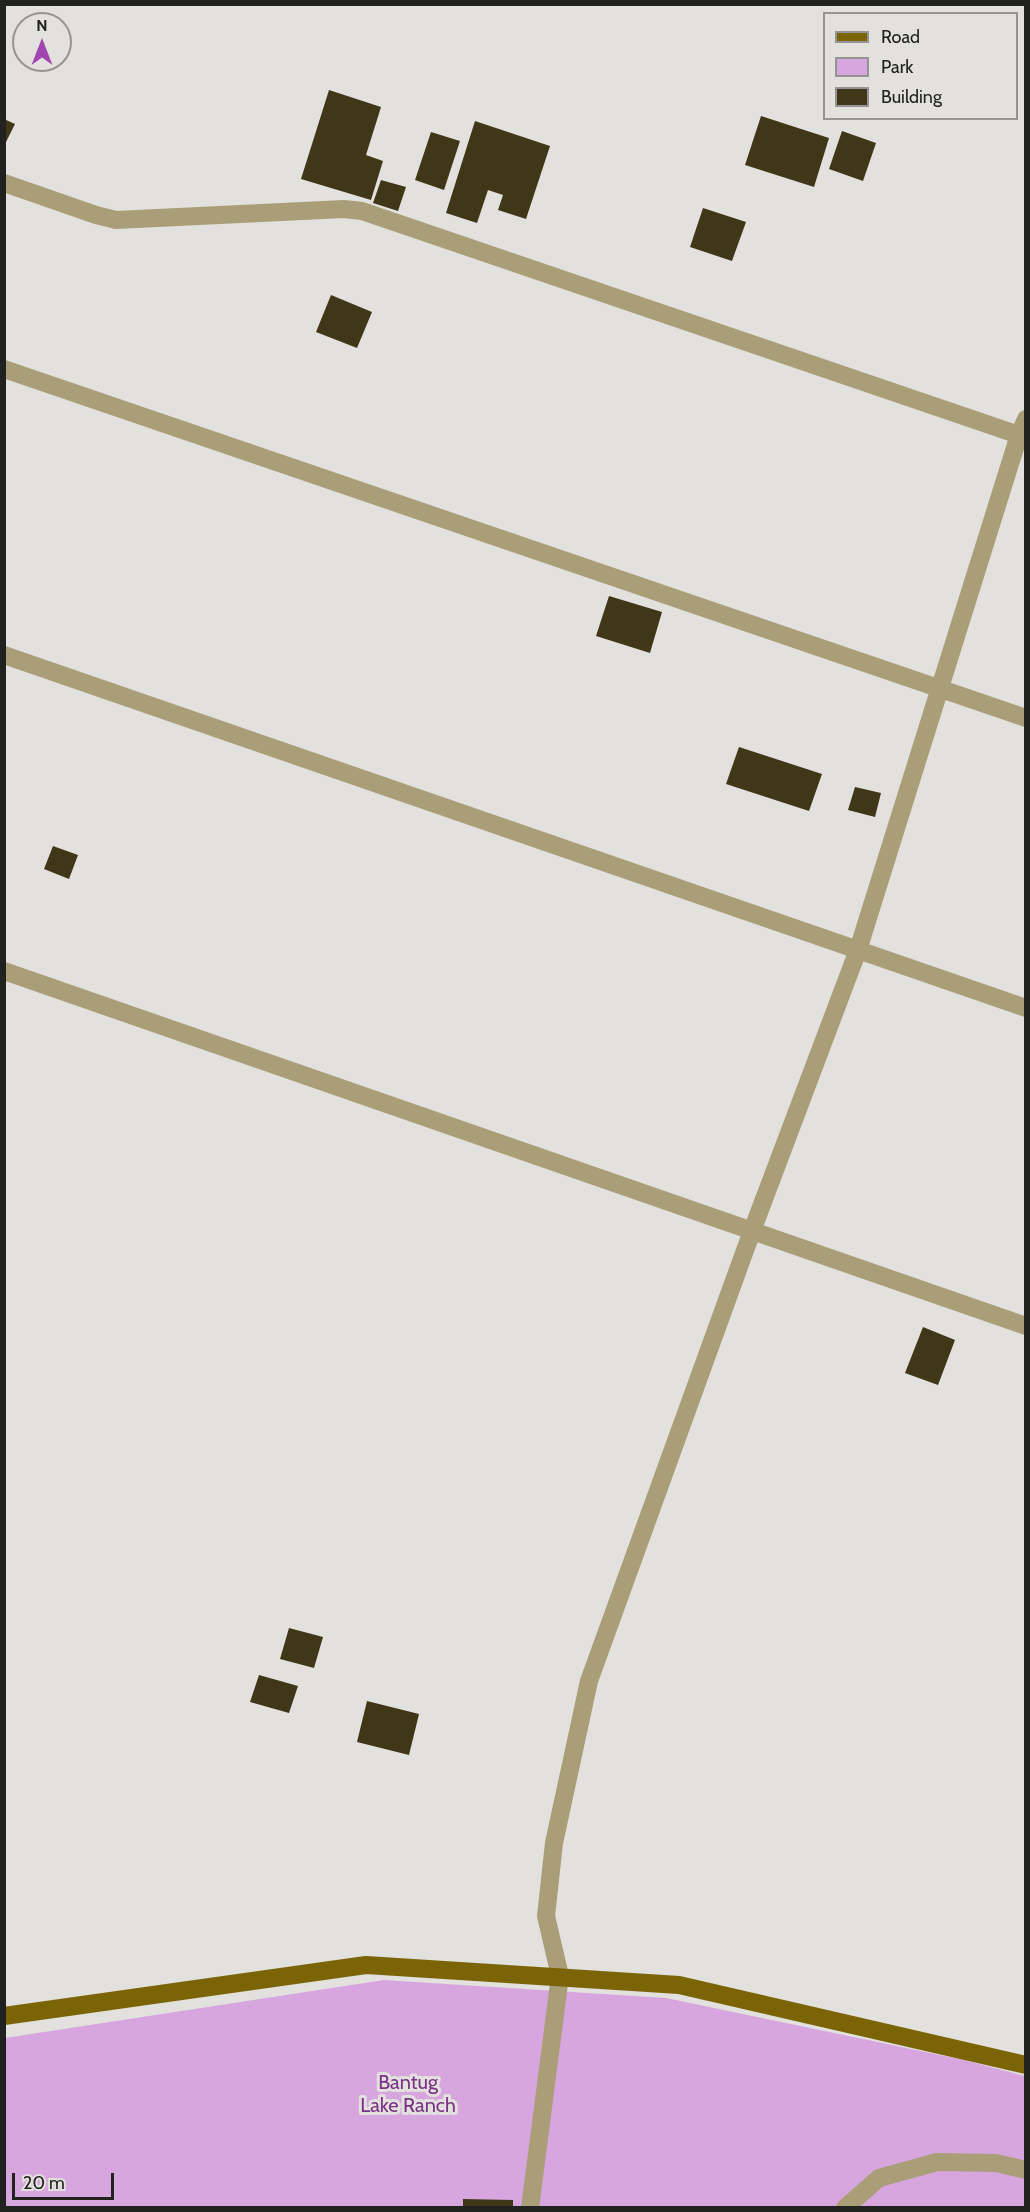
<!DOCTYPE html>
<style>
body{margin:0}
#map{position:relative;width:1030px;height:2212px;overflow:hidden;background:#e2e1de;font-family:Cabin,sans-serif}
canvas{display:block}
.frame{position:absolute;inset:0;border:6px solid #212120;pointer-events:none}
.legend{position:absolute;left:823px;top:12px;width:195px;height:108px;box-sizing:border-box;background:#e2e1de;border:2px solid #959492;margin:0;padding:8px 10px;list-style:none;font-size:18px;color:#212120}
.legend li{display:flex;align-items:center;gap:12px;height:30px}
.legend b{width:30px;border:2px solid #959492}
.north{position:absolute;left:12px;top:12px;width:60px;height:60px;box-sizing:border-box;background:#e2e1de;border:2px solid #959492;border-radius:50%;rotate:0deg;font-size:16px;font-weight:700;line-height:24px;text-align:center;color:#212120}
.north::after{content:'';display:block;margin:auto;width:21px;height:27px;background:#a145b0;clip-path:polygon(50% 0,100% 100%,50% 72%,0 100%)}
.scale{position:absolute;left:12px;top:2173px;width:102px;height:27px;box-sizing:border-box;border:3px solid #212120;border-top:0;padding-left:8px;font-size:18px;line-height:21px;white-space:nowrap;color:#212120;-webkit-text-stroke:4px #e2e1de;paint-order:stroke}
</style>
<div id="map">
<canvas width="1030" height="2212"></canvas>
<div class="frame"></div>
<ul class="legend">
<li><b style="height:8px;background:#7b6405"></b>Road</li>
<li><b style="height:16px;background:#d8a6df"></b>Park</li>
<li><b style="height:16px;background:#403618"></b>Building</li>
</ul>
<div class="north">N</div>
<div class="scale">20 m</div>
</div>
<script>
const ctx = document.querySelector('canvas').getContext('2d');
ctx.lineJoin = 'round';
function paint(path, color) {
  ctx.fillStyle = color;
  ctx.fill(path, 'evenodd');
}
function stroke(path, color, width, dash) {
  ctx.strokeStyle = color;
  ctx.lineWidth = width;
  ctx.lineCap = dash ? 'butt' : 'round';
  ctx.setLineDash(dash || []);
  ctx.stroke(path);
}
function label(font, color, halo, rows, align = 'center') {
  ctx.font = font + ' Cabin,sans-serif';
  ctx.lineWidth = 6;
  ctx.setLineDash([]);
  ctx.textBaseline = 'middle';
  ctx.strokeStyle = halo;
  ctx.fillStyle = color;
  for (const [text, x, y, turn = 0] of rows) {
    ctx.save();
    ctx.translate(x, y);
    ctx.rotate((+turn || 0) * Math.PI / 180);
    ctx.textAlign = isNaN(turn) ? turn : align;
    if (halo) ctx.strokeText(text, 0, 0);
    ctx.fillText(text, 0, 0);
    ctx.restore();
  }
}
paint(new Path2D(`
 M384 1980 666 1998 964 2060 1025 2076V2207L5 2208V2038Z`), '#d8a6df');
paint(new Path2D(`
 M329 90 381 107 366 155 383 161 371 200 301 179Z
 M761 116 829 138 814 187 745 165Z
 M4 119 15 124 4 146Z
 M475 121 550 146 526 219 498 210 503 195 488 190 477 223 446 213Z
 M842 131 876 143 863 181 829 169Z
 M431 132 460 141 444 190 415 180Z
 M381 180 406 187 398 211 373 203Z
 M703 208 746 222 732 261 690 247Z
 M331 295 372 312 357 348 316 332Z
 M609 596 662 612 650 653 596 636Z
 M739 747 822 774 809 811 726 784Z
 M855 787 881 793 875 817 848 810Z
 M53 846 78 855 69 879 44 869Z
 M923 1327 955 1340 938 1385 905 1373Z
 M289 1628 323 1637 314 1668 280 1659Z
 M259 1675 298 1686 289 1713 250 1702Z
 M367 1701 419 1714 409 1755 357 1742Z
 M463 2199 513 2200V2208H463Z`), '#403618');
stroke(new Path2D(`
 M4 183 96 215 116 220 344 209 362 211 1019 435 858 950 752 1231 589 1681 554 1843 546 1916 560 1976 530 2208
 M4 369 1026 718
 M1026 419 1019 435 1026 438
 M4 655 1026 1008
 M4 971 1026 1326
 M845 2208 879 2178 937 2162 996 2163 1026 2170`), '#aa9e78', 18);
stroke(new Path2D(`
 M4 2016 366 1965 679 1985 1026 2065`), '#7b6405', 18);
label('20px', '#7b3187', '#e2e1de', [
 ["Bantug",408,2083],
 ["Lake Ranch",408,2106]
]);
</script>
